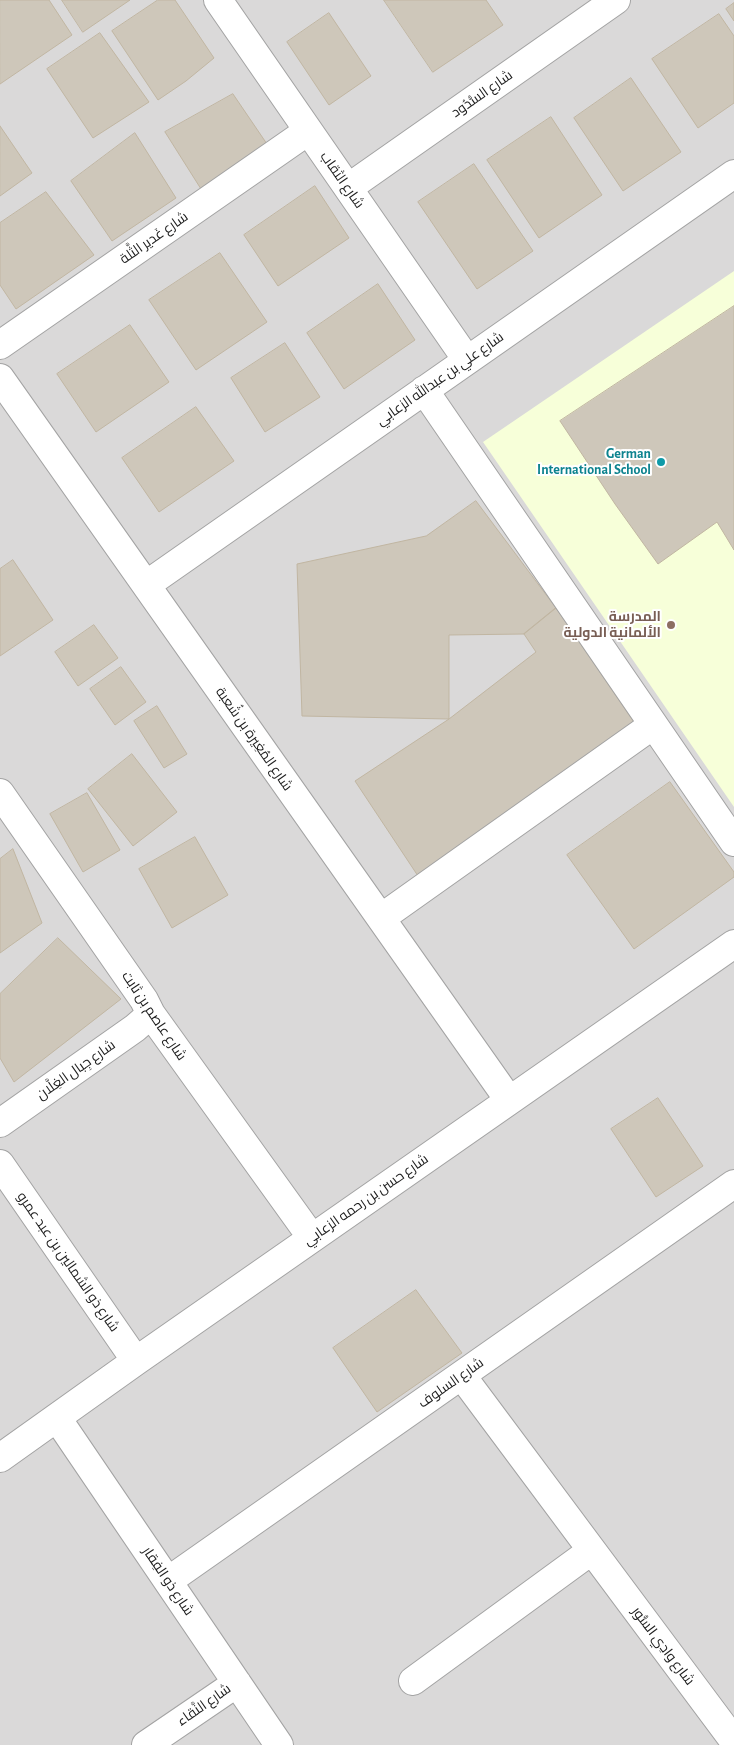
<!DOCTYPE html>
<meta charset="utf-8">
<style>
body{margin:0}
canvas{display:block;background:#eeede1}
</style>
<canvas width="734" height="1745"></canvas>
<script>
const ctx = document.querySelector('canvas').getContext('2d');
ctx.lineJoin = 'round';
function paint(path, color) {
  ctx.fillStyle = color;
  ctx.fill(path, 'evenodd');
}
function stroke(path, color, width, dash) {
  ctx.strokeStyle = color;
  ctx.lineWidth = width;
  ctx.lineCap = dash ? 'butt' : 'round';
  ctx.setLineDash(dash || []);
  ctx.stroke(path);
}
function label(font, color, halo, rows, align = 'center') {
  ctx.font = font + ' "Alegreya Sans",Cairo,sans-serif';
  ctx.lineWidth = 4;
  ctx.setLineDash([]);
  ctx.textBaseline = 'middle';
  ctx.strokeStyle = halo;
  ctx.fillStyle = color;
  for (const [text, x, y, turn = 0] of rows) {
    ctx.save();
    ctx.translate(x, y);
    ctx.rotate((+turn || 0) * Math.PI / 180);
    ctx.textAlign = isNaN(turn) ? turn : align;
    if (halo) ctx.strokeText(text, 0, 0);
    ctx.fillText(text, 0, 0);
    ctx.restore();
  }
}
paint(new Path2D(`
 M0 0H734V1745H0Z`), '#dad9d9');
paint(new Path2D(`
 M734 271V807L483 442Z`), '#f7ffd9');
const building = new Path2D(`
 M0 0H49L72 35 0 84Z
 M62 0H130L83 32Z
 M158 0H175L214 58 186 81 158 100 112 31Z
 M384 0H486L503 25 433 72Z
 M734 3V21L726 9Z
 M329 13 371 76 329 105 287 42Z
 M719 14 734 36V103L698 128 652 59Z
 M100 33 149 102 93 138 47 69Z
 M631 78 681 152 623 191 574 118Z
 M233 94 267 144 201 189 165 132Z
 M551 117 602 195 539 238 487 160Z
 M0 126 32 173 0 196Z
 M135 133 176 198 112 241 71 181Z
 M474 164 533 251 477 289 418 202Z
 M315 186 349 238 278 286 244 235Z
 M46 192 94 255 16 309 0 285V223Z
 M220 253 267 322 196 370 149 300Z
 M378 284 415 340 344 389 307 333Z
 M734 306V550L717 522 658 564 615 504 560 421Z
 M130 325 169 382 96 432 57 374Z
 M285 343 320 397 265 432 231 378Z
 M196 407 234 461 159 512 122 458Z
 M476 501 556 608 524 634 449 635V719L302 716 297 564 426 536Z
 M13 560 53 620 0 656V569Z
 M556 608 638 728 420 879 355 781 449 719 536 652 524 634Z
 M94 625 118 658 78 686 55 652Z
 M121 667 146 702 115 725 90 689Z
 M157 706 187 754 164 768 134 721Z
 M132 754 177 812 133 846 88 789Z
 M670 782 734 872V877L634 949 567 855Z
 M87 793 120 850 83 872 50 814Z
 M195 837 228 895 172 928 139 869Z
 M13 849 42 923 0 953V859Z
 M58 938 121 999 14 1082 0 1058V994Z
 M658 1098 703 1166 656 1197 611 1129Z
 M416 1290 462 1353 377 1412 333 1348Z`);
paint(building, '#cec7ba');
stroke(building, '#c1b6a2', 1);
const minor = new Path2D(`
 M218 0 467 360
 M348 188 616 0
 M0 345 308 131
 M0 378 509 1100
 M424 390 734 842
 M146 585 734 174
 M0 793 144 1000 151 1014 312 1238
 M381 918 653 725
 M0 1123 135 1028 151 1014
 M0 1164 136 1361
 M462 1376 734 1741
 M57 1418 279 1745
 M0 1458 136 1361 734 944
 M168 1581 734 1184
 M413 1681 591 1551
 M146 1745 237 1683`);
stroke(minor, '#a3a3a3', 30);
stroke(minor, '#fff', 28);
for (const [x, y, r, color] of [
 [661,462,5,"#0f9aa8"],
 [671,625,5,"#8d6e63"]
]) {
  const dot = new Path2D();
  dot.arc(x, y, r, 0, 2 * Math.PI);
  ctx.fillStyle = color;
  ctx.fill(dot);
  stroke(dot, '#fff', 2);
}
label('14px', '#1c1c1c', '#fff', [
 ["شارع السُّدُود",482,94,-35],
 ["شارع الثقاب",342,180,55],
 ["شارع غَدير الثَّلة",154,238,-35],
 ["شارع علي بن عبدالله الزعابي",440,379,-35],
 ["شارع المُغِيرة بن شُعبة",254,739,55],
 ["شارع عاصم بن ثابت",154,1016,56],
 ["شارع جِبال الغِلَّان",76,1070,-35],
 ["شارع حسن بن رحمه الزعابي",366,1200,-35],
 ["شارع ذو الشمالين بن عبد عمرو",68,1262,55],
 ["شارع السلوف",451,1383,-35],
 ["شارع ذو الفِقار",168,1581,56],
 ["شارع وادِي السُّور",663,1646,53],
 ["شارع النَّقاء",204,1705,-35]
]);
label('bold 14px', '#0d838f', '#fff', [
 ["German",651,454],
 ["International School",651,470]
], 'right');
label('bold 14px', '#785e54', '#fff', [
 ["المدرسة",661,617],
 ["الألمانية الدولية",661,633]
], 'right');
</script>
